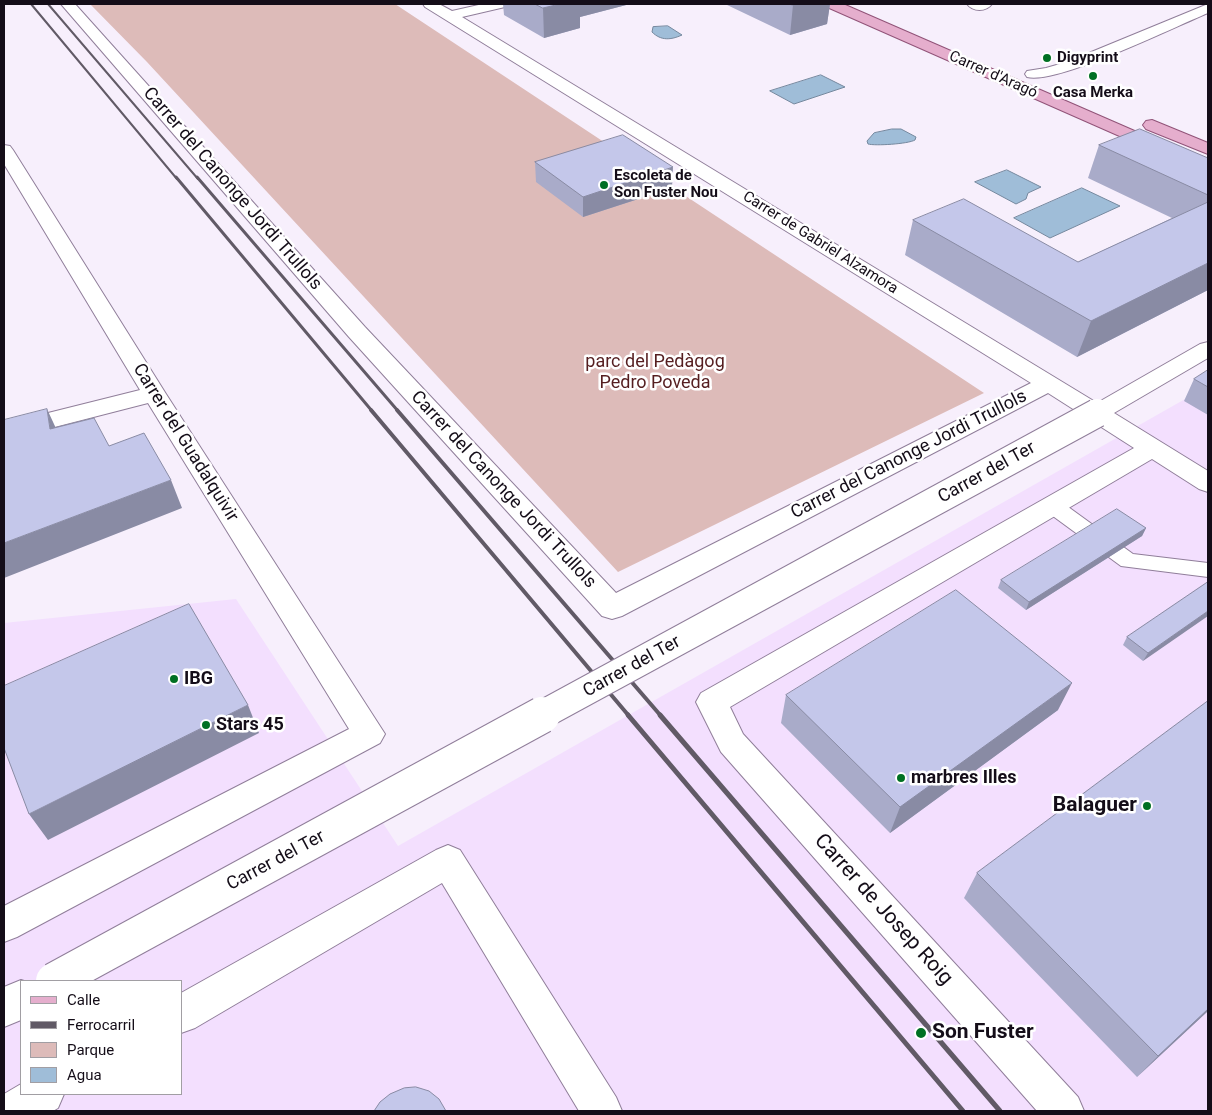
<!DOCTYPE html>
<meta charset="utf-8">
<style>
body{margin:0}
#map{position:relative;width:1212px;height:1115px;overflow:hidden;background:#f7effc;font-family:Roboto,sans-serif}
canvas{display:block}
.frame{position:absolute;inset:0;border:5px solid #140d18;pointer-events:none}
.legend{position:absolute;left:20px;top:980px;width:162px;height:115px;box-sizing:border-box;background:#fff;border:1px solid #a19ea3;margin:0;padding:6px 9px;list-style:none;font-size:15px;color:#140d18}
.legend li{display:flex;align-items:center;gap:10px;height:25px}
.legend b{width:25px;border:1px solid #a19ea3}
</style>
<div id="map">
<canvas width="1212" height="1115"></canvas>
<div class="frame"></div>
<ul class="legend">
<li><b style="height:6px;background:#e5aecd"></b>Calle</li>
<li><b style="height:6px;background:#615a66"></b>Ferrocarril</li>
<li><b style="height:14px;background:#ddbbb9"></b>Parque</li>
<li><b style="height:14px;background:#9fbdd8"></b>Agua</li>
</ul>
</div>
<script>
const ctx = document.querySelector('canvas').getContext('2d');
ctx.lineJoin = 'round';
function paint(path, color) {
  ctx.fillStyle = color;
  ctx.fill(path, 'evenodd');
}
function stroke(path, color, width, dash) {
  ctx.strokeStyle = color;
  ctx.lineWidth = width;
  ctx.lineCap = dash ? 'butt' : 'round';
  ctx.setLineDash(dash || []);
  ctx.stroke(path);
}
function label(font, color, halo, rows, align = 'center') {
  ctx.font = font + ' Roboto,sans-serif';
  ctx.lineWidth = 5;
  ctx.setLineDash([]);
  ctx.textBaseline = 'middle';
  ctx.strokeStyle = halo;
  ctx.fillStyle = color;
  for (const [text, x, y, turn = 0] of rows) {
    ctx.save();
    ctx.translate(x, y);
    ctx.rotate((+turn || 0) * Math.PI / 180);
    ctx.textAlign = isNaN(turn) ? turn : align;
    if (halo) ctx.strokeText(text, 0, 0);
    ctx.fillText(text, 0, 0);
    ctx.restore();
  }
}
paint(new Path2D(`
 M1208 386V1111H4V623L236 599 398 846ZM21 981H181V1094H21Z`), '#f3dffe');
paint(new Path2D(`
 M90 4H395L984 393 618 572 147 62Z`), '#ddbbb9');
const water = new Path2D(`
 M668 26 682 35C671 40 661 41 652 32L653 27Z
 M821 75 845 87 794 104 770 91Z
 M892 129H901L916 137 915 140C908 144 875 146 868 144L867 141 874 133Z
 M1007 170 1041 187 1028 193 1026 199 1016 204 975 182Z
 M1082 188 1120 206 1050 238 1014 218Z`);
paint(water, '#9fbdd8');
stroke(water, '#75889e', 1);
const lane = new Path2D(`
 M1053 499 1060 501 1133 554 1208 563V577L1121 566 1046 511 1043 506 1046 501Z`);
const street = new Path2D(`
 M61 4H75L365 327 616 593 1031 383 425 7 423 4H439L452 11 483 4H507L505 7 462 17 1097 403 1200 344 1208 342V358L1114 413 1208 471V492L1199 489 1152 459 730 707 743 734 1078 1097 1084 1111H1037L721 752 696 702 701 693 1134 448 1048 393 622 616 612 619 602 616 349 337Z
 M967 4H992C986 12 973 12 967 4Z
 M1208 4V13C1174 27 1057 85 1027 77L1025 74 1027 71 1046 68 1067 62Z
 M4 145 10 146 13 150 166 394 385 734 380 743 17 937 4 942V906L349 729 148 403 4 440V424L140 390 4 164Z
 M448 845 460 850 616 1097 622 1111H579L442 883 195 1028 181 1033V993L436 850Z
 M21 980 24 981H21V1020L4 1027V987Z
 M21 1084V1094H64L58 1108 53 1111H4V1094Z`);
const primary = new Path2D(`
 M825 4H843L1208 163V175L827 7Z
 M1152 120 1208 143V154L1146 129 1143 125 1146 121Z`);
stroke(lane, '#907e9a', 2);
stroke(street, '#907e9a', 2);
stroke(primary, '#915378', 2);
paint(lane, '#fff');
paint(street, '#fff');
paint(primary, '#e5aecd');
stroke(new Path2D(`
 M31 4 177 179
 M48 4 198 179`), '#615a66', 2);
stroke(new Path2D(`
 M176 177 372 411
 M197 177 398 411`), '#615a66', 3);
stroke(new Path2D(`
 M371 410 629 716
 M397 410 661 716`), '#615a66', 4);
stroke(new Path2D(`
 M628 715 963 1111
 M660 715 1000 1111`), '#615a66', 5);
const streetBridgeFar1 = new Path2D(`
 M540 716 1097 413`);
const streetBridge = new Path2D(`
 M54 981 542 715`);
stroke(streetBridgeFar1, '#907e9a', 30, []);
stroke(streetBridge, '#907e9a', 38, []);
stroke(streetBridgeFar1, '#fff', 28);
stroke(streetBridge, '#fff', 36);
paint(new Path2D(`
 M503 4H630L580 17V28L544 38 504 15Z
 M725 4H830L827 24 790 35Z
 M1099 145 1208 158V290L1077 357 905 255 913 220 1078 262 1172 218 1088 178Z
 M535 162 672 188 583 217 536 182Z
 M1208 370V415L1184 401 1194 379Z
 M1146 528 1142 536 1026 610 998 588 1001 580Z
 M1208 582 1143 661 1123 645 1127 637Z
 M786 695 1058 710 890 833 781 723Z
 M1208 701V1011L1137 1077 964 898 977 873Z`), '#a9abc9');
paint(new Path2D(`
 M560 4H630L580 17V28L544 38 543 8Z
 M799 4H830L827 24 790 35 793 5Z
 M673 167 672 188 583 217V197Z
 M1208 263V290L1077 357 1091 321Z
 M47 409 60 437 50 429Z
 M171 480 182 508 4 578V543Z
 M1146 528 1142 536 1026 610 1029 602Z
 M1208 611V616L1143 661 1148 653Z
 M1072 683 1058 710 890 833 900 807Z
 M248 705 259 733 48 840 29 814Z
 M1208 1009V1011L1137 1077 1158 1056Z`), '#898ba4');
const building = new Path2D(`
 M535 4H560L543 8Z
 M789 4H799L793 5Z
 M1140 129 1208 158V195L1099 145Z
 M623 135 673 167 583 197 535 162Z
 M964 199 1078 262 1208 202V263L1091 321 913 220Z
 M1208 370V387L1194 379Z
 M47 409 50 429 94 418 109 446 144 433 171 480 4 543V420Z
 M1117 509 1146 528 1029 602 1001 580Z
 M1208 582V611L1148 653 1127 637Z
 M956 590 1072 683 900 807 786 695Z
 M189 604 248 705 29 814 4 748V686Z
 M1208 701V1009L1158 1056 977 873Z
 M416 1087 429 1091 439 1099 446 1111H374L380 1102 390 1094 404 1088Z`);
paint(building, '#c4c7ea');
stroke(building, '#898ba4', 1);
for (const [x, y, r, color] of [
 [1047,58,5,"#007023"],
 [1093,76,5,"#007023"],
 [604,185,5,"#007023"],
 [174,679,5,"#007023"],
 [206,725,5,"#007023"],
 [901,778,5,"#007023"],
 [1147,806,5,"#007023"],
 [921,1033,6,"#007023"]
]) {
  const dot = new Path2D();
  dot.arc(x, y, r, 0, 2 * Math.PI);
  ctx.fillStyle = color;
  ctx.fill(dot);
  stroke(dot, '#fff', 2);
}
label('bold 15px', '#140d18', '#fff', [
 ["Digyprint",1057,58],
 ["Casa Merka",1093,93,"center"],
 ["Escoleta de",614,176],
 ["Son Fuster Nou",614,193]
], 'left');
label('15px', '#140d18', '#fff', [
 ["Carrer d'Aragó",993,75,24],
 ["Carrer de Gabriel Alzamora",820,243,32]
]);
label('18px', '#140d18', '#fff', [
 ["Carrer del Canonge Jordi Trullols",232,189,49],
 ["Carrer del Guadalquivir",185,443,58],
 ["Carrer del Canonge Jordi Trullols",909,455,-27],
 ["Carrer del Ter",987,473,-29],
 ["Carrer del Canonge Jordi Trullols",503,490,47],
 ["Carrer del Ter",632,667,-29],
 ["Carrer del Ter",276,861,-28]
]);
label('18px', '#551e20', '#fff', [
 ["parc del Pedàgog",655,362],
 ["Pedro Poveda",655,383]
]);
label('bold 18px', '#140d18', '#fff', [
 ["IBG",184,679],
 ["Stars 45",216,725],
 ["marbres Illes",911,778]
], 'left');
label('bold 21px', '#140d18', '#fff', [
 ["Balaguer",1137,806],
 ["Son Fuster",932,1033,"left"]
], 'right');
label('21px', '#140d18', '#fff', [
 ["Carrer de Josep Roig",883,910,48]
]);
</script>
